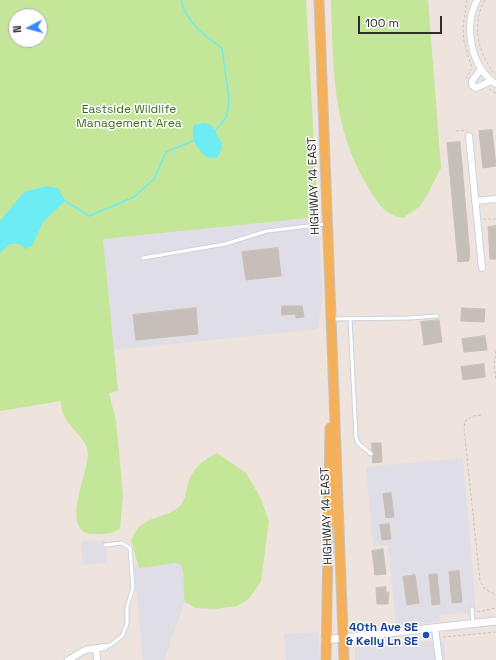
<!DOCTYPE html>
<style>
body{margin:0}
#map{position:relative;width:496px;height:660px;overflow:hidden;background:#eee3dd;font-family:"Space Grotesk",sans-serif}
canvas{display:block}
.north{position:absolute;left:8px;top:8px;width:40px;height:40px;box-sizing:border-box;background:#fff;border:1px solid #ababab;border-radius:50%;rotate:264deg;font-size:11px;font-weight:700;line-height:16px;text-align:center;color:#2c2c2c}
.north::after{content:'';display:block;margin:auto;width:14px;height:18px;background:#3988ff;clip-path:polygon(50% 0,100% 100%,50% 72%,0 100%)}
.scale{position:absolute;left:358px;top:16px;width:84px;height:18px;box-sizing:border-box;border:2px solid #2c2c2c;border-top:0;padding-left:5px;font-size:12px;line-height:14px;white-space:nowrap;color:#2c2c2c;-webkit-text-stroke:3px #fff;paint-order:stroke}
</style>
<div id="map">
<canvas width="496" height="660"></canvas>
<div class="north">N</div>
<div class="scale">100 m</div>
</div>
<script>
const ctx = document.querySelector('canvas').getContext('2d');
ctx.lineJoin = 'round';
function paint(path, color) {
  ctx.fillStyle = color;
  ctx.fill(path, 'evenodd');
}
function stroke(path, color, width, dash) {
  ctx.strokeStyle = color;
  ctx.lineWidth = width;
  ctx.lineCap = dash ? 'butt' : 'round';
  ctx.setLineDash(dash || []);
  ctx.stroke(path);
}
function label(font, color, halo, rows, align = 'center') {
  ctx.font = font + ' "Space Grotesk",sans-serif';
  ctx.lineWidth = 3;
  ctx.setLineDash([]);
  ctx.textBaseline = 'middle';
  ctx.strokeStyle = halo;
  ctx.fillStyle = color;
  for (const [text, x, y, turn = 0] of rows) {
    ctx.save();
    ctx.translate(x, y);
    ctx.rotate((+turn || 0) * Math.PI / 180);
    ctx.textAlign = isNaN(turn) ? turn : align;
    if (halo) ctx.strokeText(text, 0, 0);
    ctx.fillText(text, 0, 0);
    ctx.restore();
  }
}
paint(new Path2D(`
 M318 217 323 293 318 329 114 350 103 239Z
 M463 458 476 612 439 615 440 622 396 626 388 545 373 546 366 467Z
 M105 540 107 563 83 565 81 542Z
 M200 559 164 660H143L134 565Z
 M318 632 320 660H286L284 634Z
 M444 640 446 660H355V647Z`), '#dfdee6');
paint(new Path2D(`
 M0 0H306L318 217 103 239 118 391 109 393 116 421 123 494 120 529C111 534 100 535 90 534 60 528 89 472 88 453 86 433 60 426 61 401L0 411ZM16 16H40V40H16Z
 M331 0H428L441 168 426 197 419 207 403 218C384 215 377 202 368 187 332 128 333 67 331 0Z
 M217 453 246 473 260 497 269 521 261 581 249 599 237 606 215 609 196 608 185 602C182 589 186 578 181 565L176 563 139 568 131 540C133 536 136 531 139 527 150 516 169 517 180 506 186 499 186 491 188 483 193 468 203 460 217 453Z`), '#c3e698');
paint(new Path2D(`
 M205 123 211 125 221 142 222 148 217 158 206 157C196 146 190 140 194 125Z
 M46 186 58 188 65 201 43 222 32 246 25 249 20 244H10L0 253V221L24 192Z`), '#6eecf3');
stroke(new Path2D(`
 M181 0C187 23 203 35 222 48L229 99 227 116 213 134
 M64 200 89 216 134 197 154 179 166 152 193 141`), '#6eecf3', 1.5);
const building = new Path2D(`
 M492 130 496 166 483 168 479 131Z
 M460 142 470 257H469V261L458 262 447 143Z
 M496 226V259H490L488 227Z
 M278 248 281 276 246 280 242 252Z
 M282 306H302L304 317 296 318V314L282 315Z
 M196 308 198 334 136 340 133 315Z
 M462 308 485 309 484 322 461 321Z
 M439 320 442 342 424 345 421 322Z
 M485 336 487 350 464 352 462 339Z
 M484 364 485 377 463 380 461 367Z
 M372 443H381L382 462 373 463Z
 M391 493 394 517 386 518 383 494Z
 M389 524 391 539 382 540 380 525Z
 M383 549 386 574 375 575 372 551Z
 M459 571 462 602 452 603 449 572Z
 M437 574 440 604 432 605 429 575Z
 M415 575 419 603 407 605 403 577Z
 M386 587V592H389L388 604H377L376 588Z`);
paint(building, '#c6bfb9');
stroke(building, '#c9bfb7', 1);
const service = new Path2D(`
 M143 258 225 244 267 231 325 224
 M333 319 409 318 437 316
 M350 319 356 437 358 443 371 454
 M472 609 473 624
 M105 647 112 644 122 636 127 624V607L133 588 130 548 122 543 105 545`);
const minor = new Path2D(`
 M477 0C463 27 471 67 496 84
 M481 69 472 81V85L476 88 491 81
 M469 136 482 268
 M475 201 496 199
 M435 628 439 660
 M96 648 97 660
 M68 660 85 650 105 647`);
const tertiary = new Path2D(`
 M325 640 496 621`);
const primary = new Path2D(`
 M319 0 344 660
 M326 660 330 428`);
stroke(service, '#ccd3de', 5);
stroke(minor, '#ccd3de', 8);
stroke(tertiary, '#ccd3de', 9);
stroke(primary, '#c4c4c4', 11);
stroke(new Path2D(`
 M467 0 463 27 464 41 472 69
 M485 0C471 23 478 56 496 75
 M466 79 471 69
 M489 89 496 93
 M456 131 467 130
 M483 219H496
 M496 351 494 365 496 380
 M481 415 473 416 465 421 464 428 480 581 485 589 496 595
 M477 612 496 608
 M443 637 496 632`), '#c4c4c4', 1, [3, 2]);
stroke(service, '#fff', 3);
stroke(minor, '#fff', 6);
stroke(tertiary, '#fff', 7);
stroke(primary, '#f5b05b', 9);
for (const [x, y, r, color] of [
 [426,635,4,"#1a4fb4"]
]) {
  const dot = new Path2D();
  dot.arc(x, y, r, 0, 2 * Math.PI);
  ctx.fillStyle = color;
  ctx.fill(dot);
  stroke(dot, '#fff', 1.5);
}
label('12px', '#3b6c18', '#fff', [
 ["Eastside Wildlife",129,110],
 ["Management Area",129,124]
]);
label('12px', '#2c2c2c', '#fff', [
 ["HIGHWAY 14 EAST",314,186,-92],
 ["HIGHWAY 14 EAST",327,516,-92]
]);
label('bold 12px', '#164399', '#fff', [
 ["40th Ave SE",418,628],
 ["& Kelly Ln SE",418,642]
], 'right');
</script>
